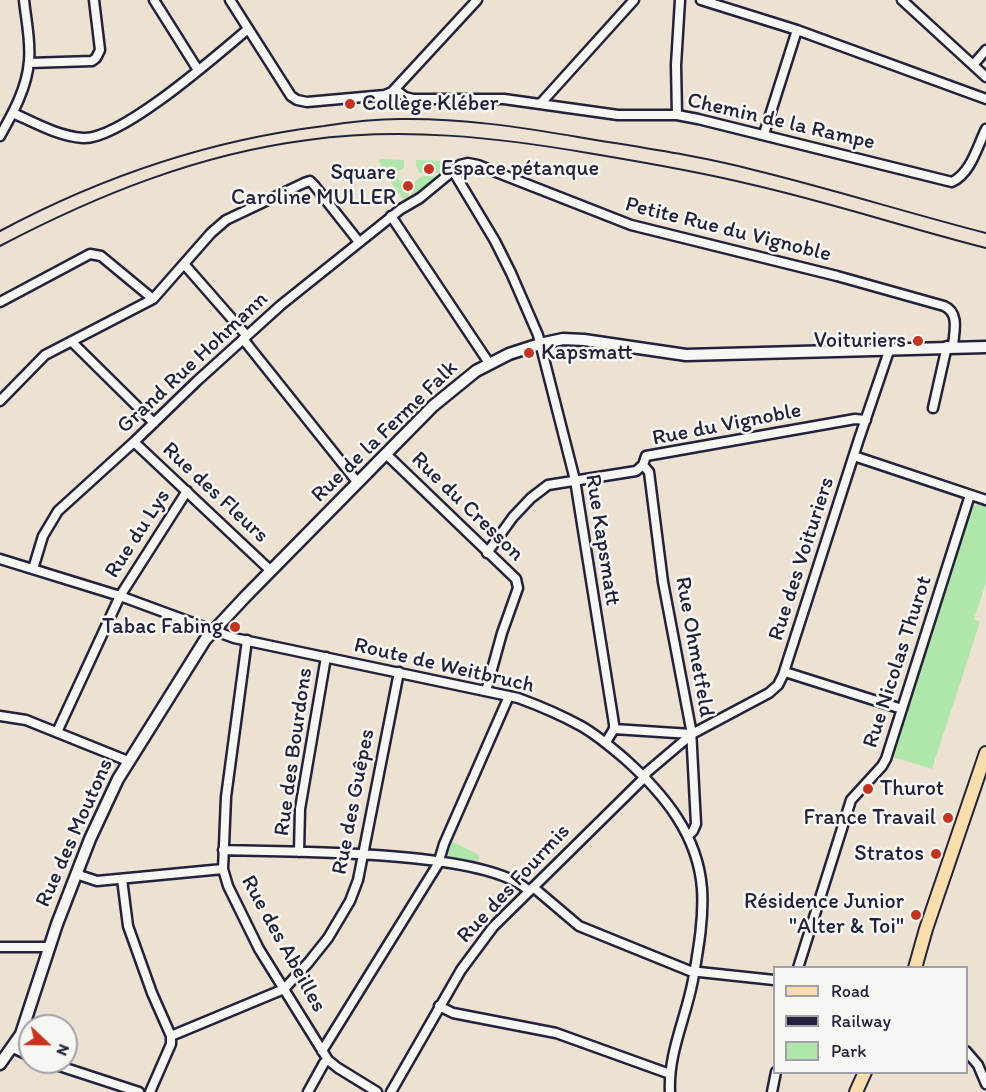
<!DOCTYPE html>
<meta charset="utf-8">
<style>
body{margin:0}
#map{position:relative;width:986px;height:1092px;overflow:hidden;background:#ede1d2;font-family:Itim,sans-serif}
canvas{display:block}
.legend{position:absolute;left:773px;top:966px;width:195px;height:108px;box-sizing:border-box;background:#f6f6f2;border:2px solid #a1a1a9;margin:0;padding:8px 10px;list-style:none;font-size:18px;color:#22223b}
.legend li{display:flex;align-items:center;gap:12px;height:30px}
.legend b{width:30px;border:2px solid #a1a1a9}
.north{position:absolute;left:18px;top:1014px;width:60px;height:60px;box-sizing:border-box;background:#f6f6f2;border:2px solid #a1a1a9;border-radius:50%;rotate:112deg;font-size:16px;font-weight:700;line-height:24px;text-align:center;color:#22223b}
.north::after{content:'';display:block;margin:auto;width:21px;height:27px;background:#c8321e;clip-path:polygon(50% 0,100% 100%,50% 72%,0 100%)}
</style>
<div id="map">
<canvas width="986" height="1092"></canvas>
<ul class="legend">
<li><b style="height:8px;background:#f9deab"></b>Road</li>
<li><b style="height:8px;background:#22223b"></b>Railway</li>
<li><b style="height:16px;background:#afe6a9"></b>Park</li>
</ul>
<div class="north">N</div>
</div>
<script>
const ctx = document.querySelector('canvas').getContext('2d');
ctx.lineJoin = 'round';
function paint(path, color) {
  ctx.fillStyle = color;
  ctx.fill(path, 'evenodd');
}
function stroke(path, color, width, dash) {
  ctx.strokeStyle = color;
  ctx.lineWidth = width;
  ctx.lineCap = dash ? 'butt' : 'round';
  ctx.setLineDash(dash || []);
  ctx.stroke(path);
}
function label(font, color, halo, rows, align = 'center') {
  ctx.font = font + ' Itim,sans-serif';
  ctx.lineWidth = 5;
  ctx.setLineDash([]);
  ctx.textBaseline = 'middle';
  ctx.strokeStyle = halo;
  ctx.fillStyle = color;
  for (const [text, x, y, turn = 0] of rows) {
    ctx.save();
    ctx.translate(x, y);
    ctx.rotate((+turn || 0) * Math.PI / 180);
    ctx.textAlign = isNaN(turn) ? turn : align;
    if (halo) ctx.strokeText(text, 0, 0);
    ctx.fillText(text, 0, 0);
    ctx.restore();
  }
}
paint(new Path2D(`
 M381 159 404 160V168L395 173 384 172 379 161Z
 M416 160 440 161 444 166V172L442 173H420L416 166Z
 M386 176H398L399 180 409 184V197L403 199Z
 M422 176 441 177 412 197 413 183Z
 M979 503 986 504V583L974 619 980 622 932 769 890 756 968 513 972 507Z
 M451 841 479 855V859L475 861 449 857 447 849Z`), '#afe6a9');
const minor = new Path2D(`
 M154 0 198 70
 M230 0 291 96 297 100 307 102 385 95 392 92 477 0
 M701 0 797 30 986 99
 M902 0 986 77
 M29 63 92 61 96 58 100 50 94 0
 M973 65 986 50
 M395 89 405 97 413 99H504L618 115H677L698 119 952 182C971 173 977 147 986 129
 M541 103 634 0
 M13 113C35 123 58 136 83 138 121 140 217 55 248 29
 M677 115 676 65 680 0
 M764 134 797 30
 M0 136C13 113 27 88 29 61 31 41 26 20 24 0
 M453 171 495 241 511 273 538 335 575 480 614 724V729L606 742
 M391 216 489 363
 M184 264 247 336
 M0 302 90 254 101 256 153 299
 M243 339 358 483
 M72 342 154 423
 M0 401 45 355 153 299 211 233 226 220 304 183 310 181 314 185 359 242
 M933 408 947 346
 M134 442 271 571
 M386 454 516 579 518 588 502 633 486 691
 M854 456 986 500
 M643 465 649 472 663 582 691 729 696 824 693 831 688 836
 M487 553 513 517 531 498 548 485 636 471 643 465 646 456 855 419 866 420
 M0 559 120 596 234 638 518 698C540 706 561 715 581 726 597 735 611 747 625 759 664 794 698 835 702 889 704 919 698 951 693 980 686 1018 668 1053 670 1092
 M33 569 43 536 58 511 134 442 197 381 281 305 401 209 420 198 460 165 468 163 478 165 631 225 837 276 944 306C960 313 954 332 953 346
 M247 640 226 797 223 869 228 886 259 949 328 1060 338 1068 377 1092
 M785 672 902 709
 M0 716 26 720 128 761
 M614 729 691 734
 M57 732 120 596 187 491
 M223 850C286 852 487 849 529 891
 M299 852 300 809 326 657
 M76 874 97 881 223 869
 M122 879 128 926 152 993 171 1036V1044L150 1092
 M533 887 579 926 690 971 774 980
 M0 947H48
 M798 968 851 800 882 766 886 759 970 495
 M439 1006 453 1013 556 1033 670 1074
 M171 1036 284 989 308 963 328 938 350 901 358 880 399 672
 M13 1048 30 1056
 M322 1051 438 864 444 844 509 696
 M966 1051 978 1065 986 1084
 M47 1062 139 1092
 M308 1092 324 1063 328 1060
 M391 1092 461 970 493 927 645 777 646 773 692 734 769 693 778 685 783 675 859 439 890 348
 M772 1092 776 1072`);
const tertiary = new Path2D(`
 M0 1064 21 1034 57 924 90 839 118 779 205 640 245 597 433 406 476 371 509 354 540 344 563 339 584 340 686 355 986 347`);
const primary = new Path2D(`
 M915 968 926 929 986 753
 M856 1092 865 1072`);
stroke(minor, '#22223b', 13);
stroke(tertiary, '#22223b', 15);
stroke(primary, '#22223b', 16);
stroke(minor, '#f6f6f2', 8);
stroke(tertiary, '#f6f6f2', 10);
stroke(primary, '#f9deab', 12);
stroke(new Path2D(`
 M0 231C101 177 210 140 324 126 349 122 375 119 400 119 460 118 520 127 578 137 637 147 696 155 754 170 832 189 908 213 986 233
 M0 246C97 195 199 154 308 140 402 127 495 137 588 153 642 162 696 171 749 184 829 202 907 228 986 248`), '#22223b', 2);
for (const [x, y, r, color] of [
 [350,104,6,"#c8321e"],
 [429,169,6,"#c8321e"],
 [408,186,6,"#c8321e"],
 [918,341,6,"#c8321e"],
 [529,353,6,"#c8321e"],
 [235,627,6,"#c8321e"],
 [868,789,6,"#c8321e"],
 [948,818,6,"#c8321e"],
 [936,854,6,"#c8321e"],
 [916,915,6,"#c8321e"]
]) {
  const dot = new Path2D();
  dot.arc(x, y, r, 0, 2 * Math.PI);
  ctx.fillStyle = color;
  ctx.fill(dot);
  stroke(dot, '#f6f6f2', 2);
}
label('22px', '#22223b', '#f6f6f2', [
 ["Collège Kléber",362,104,"left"],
 ["Espace pétanque",441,169,"left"],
 ["Square",396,173],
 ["Caroline MULLER",396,198],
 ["Voituriers",906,341],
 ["Kapsmatt",541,353,"left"],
 ["Tabac Fabing",223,627],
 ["Thurot",880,789,"left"],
 ["France Travail",936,818],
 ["Stratos",924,854],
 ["Résidence Junior",904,902],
 ["\"Alter & Toi\"",904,927]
], 'right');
label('22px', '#22223b', '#f6f6f2', [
 ["Chemin de la Rampe",781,122,13],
 ["Petite Rue du Vignoble",728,230,14],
 ["Grand Rue Hohmann",193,363,-43],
 ["Rue du Vignoble",727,425,-11],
 ["Rue de la Ferme Falk",385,432,-44],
 ["Rue des Fleurs",215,493,43],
 ["Rue du Cresson",467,507,44],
 ["Rue du Lys",138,534,-57],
 ["Rue Kapsmatt",602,540,81],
 ["Rue des Voituriers",802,559,-72],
 ["Rue Ohmetfeld",694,647,80],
 ["Rue Nicolas Thurot",898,662,-72],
 ["Route de Weitbruch",444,666,13],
 ["Rue des Bourdons",294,752,-82],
 ["Rue des Guêpes",354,802,-79],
 ["Rue des Moutons",75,833,-66],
 ["Rue des Fourmis",514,884,-47],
 ["Rue des Abeilles",283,944,61]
]);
</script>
